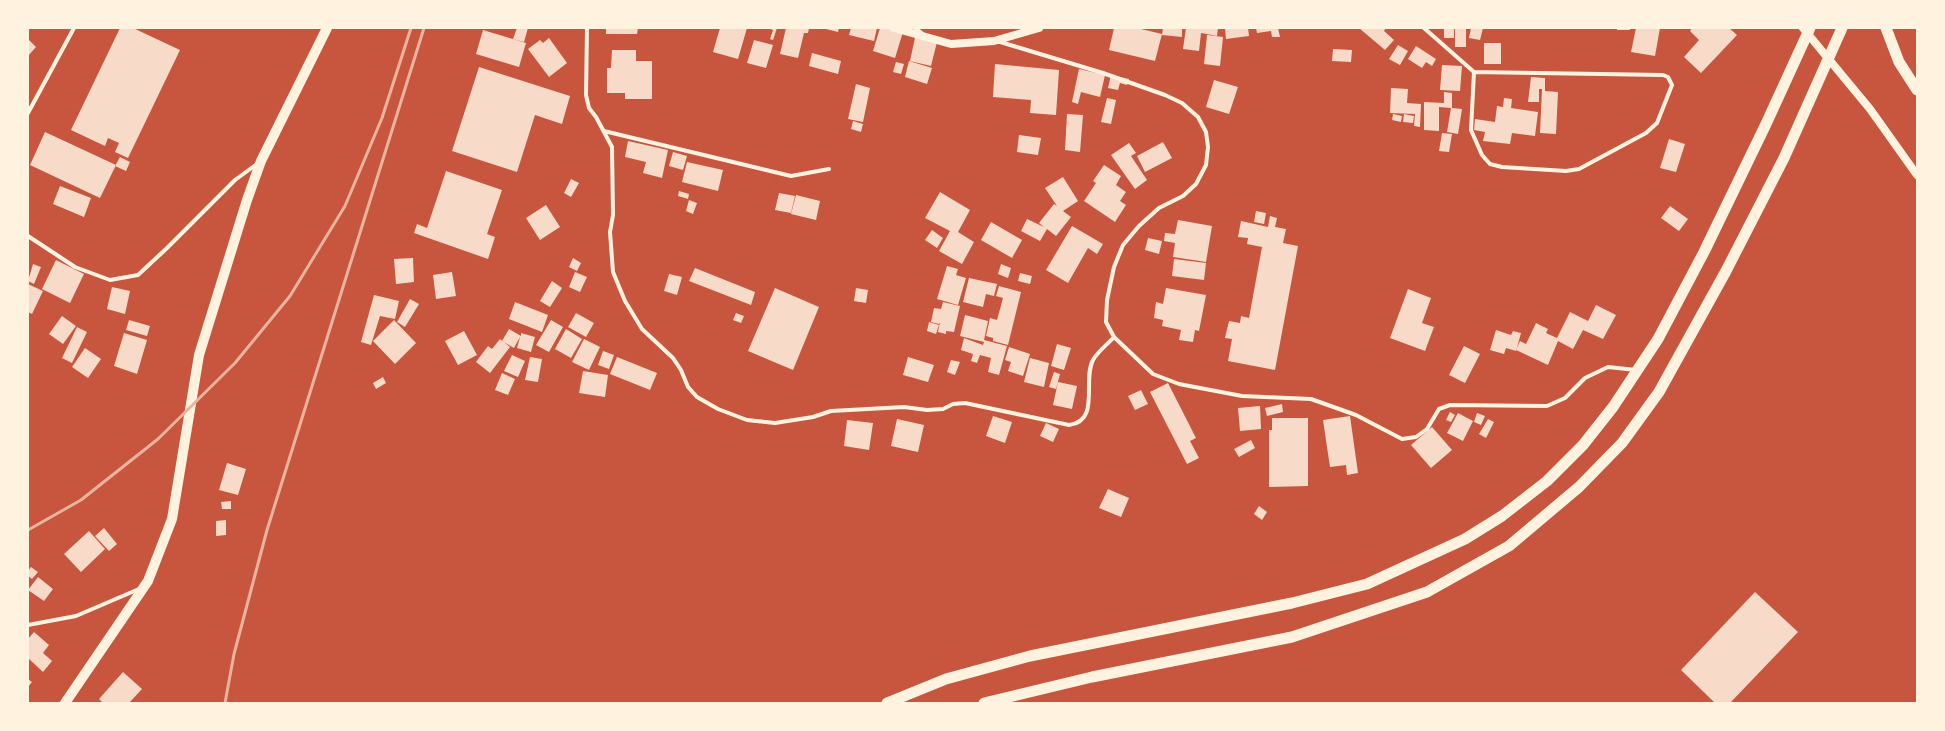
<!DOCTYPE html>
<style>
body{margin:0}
#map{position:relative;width:1945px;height:731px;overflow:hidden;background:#c8553d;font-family:"Space Grotesk",sans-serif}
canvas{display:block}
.frame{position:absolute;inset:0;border:29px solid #fff3e0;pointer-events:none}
</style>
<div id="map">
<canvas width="1945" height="731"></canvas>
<div class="frame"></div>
</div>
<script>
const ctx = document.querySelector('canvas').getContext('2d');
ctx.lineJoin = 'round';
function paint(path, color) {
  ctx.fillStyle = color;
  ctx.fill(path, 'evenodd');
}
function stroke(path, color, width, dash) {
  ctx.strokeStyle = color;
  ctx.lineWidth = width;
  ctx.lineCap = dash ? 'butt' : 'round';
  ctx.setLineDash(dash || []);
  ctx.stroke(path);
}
paint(new Path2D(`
 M120 28H133L180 50 128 158 115 152 119 143 108 138 105 146 71 130Z
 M517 28H528L524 42 513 39Z
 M606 28H638L637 34H606Z
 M720 28H747L738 59 713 52Z
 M768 28H777L773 40 770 39 773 30Z
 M786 28H809L808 33H804L798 58 780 54Z
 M822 28H839L838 32Z
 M851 28H877L874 41 849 35Z
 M880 28H890L903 32 895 58 873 51Z
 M1114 28H1137L1162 34 1155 61 1109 50Z
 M1163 28H1182V37L1162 35Z
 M1186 28H1218L1217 36 1201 33 1199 51 1183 49Z
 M1225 28H1248L1249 36 1226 39Z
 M1256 28H1278L1280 37H1272L1271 31 1257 33Z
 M1359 28H1386L1384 31 1394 40 1385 50Z
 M1444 28H1454V38H1444Z
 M1455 28H1466V47H1455Z
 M1471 28H1483L1480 40 1469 38Z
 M1617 28H1630V30H1617Z
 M1636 28H1660L1655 56 1631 52Z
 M1692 28H1729L1737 35 1701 73 1684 57 1699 40 1690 31Z
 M483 30 526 43 519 67 476 54Z
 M916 33 938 38 931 66 910 61Z
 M1207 35 1223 37 1220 66 1204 64Z
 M549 38 567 63 549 77 528 49 540 40 543 43Z
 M28 39 36 47 28 56Z
 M754 40 773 45 766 68 747 63Z
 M1484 43H1501V64H1484Z
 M1398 45 1408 51 1400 65 1389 59Z
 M1416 46 1436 59 1432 66 1426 62 1422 68 1408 59Z
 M1333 49 1352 50 1351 62 1332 61Z
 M612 50H636V61H652V99H625V93H607V68H611Z
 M812 53 841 61 838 74 809 66Z
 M909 61 932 68 927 84 905 77Z
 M896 62 904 64 901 74 893 72Z
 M995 64 1059 70 1056 115 1030 113 1031 100 993 97Z
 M1442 65 1462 66 1460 91 1440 90Z
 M479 67 570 96 562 124 535 115 517 172 452 151Z
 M1079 69 1105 75 1100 97 1081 92 1078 104 1072 102Z
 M1111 75 1129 79 1127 85 1120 83 1118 90 1108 88Z
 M1531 77 1545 78V91L1558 92 1556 134 1540 133 1542 89H1539V102H1528Z
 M1214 80 1238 87 1229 114 1206 107Z
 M856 84 870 88 863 122 848 119Z
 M1391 88 1408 89 1407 103 1421 104 1420 127 1414 126 1415 114 1390 113Z
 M1444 92 1452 93V108L1462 109 1458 134 1447 132 1451 108 1439 107V131L1424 130V102L1444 103Z
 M1107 98 1116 100 1111 124 1101 122Z
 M1504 98 1512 99 1511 108 1538 112 1535 136 1512 133 1510 144 1483 141 1485 132 1474 130 1475 119 1495 122 1497 106 1503 107Z
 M1067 114 1083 115 1080 152 1065 150Z
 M1393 114 1402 116 1401 122 1392 120Z
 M1404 114 1414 116 1413 123 1403 122Z
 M853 121 863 124 861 132 851 129Z
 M45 132 116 165 100 198 30 165Z
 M1442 133 1452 134 1449 152 1439 151Z
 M1019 135 1041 138 1038 155 1017 152Z
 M1669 139 1685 144 1676 172 1660 168Z
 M628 141 668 150 662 178 643 173 646 162 625 157Z
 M1163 142 1172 158 1145 172 1137 156Z
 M1129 143 1136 153 1131 156 1147 180 1135 189 1111 155Z
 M673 152 687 156 683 170 669 166Z
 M120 157 130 162 126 171 115 166Z
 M687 162 723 170 718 191 682 182Z
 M1104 165 1121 176 1116 185 1126 192 1120 201 1126 205 1115 222 1084 201 1096 183 1093 181Z
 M446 171 502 190 487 234 495 237 488 259 414 233 417 224 427 228Z
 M1063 177 1078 201 1063 211 1071 217 1056 236 1047 229 1040 241 1021 231 1027 219 1044 227 1039 223 1054 204 1057 206 1045 188Z
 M571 179 579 183 571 197 564 193Z
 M60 186 91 198 84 217 53 204Z
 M679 191 689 194 688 199 678 196Z
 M940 192 970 210 958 232 974 242 962 264 939 251 950 231 925 218Z
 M779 193 795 196 791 213 775 210Z
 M796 195 820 201 816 220 791 214Z
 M689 200 697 203 693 214 686 211Z
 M546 205 560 227 540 240 526 218Z
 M1670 206 1688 219 1679 231 1661 218Z
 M1256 211 1266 213 1264 224 1254 222Z
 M1270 216 1277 218 1275 227 1286 229 1283 243 1298 246 1275 370 1228 361 1232 339 1225 338 1229 321 1240 323 1241 316 1249 318 1262 247 1247 244 1248 238 1238 237 1241 221 1268 227Z
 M1178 220 1212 226 1206 262 1173 257 1175 243 1164 241 1165 233 1175 234Z
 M991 222 1022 240 1012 258 981 240Z
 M1072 226 1103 244 1097 254 1088 248 1068 283 1046 270Z
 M932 230 943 238 937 248 925 240Z
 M1148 238 1162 241 1159 254 1145 250Z
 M413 258 414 282 396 284 394 259Z
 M573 258 581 263 577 271 569 267Z
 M1174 259 1206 263 1204 280 1172 276Z
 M56 260 84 274 70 303 42 289Z
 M33 264 41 267 34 284 28 281Z
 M1001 264 1011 268 1008 278 998 274Z
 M947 266 958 269 956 275 966 278 958 305 937 299Z
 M695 268 755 292 751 305 689 281Z
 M452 272 456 296 436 299 433 275Z
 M575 272 587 277 580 292 569 287Z
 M1020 273 1032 276 1030 284 1018 281Z
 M669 274 682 277 677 295 664 291Z
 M969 278 997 284 994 296 986 294 983 307 963 302Z
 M552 281 562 288 550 307 540 301Z
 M28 284 43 291 32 314 28 312Z
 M999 286 1021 292 1008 345 993 341V338L986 336 990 318 997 320 1003 298 996 296Z
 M112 287 130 291 125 314 107 309Z
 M775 288 819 307 793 370 748 351Z
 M856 288 868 290 866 303 854 301Z
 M1166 288 1206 295 1199 331 1195 330 1193 342 1179 340 1181 330 1162 326 1163 320 1154 318 1156 302 1163 304Z
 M1408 289 1431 298 1422 323 1434 327 1425 351 1390 338Z
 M374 295 399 301 395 319 380 316 371 345 361 342Z
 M410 299 419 304 405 327 397 322Z
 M515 302 548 315 542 332 509 319Z
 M943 302 960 306 954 332 946 331V334L938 332 940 322 939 324 931 322 934 308 941 309Z
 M1596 305 1616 315 1603 339 1583 330 1573 349 1558 341 1548 365 1516 350 1520 341 1526 344 1536 323 1548 329 1546 333 1557 338 1570 312 1588 321Z
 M576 313 594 323 586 337 568 327Z
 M736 313 744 316 741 323 733 320Z
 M965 315 988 321 984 340 1007 346 999 375 988 372 991 358 980 355 977 363 971 361 973 354 961 350 964 338 983 345 984 342 960 336Z
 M62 316 76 326 63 344 49 334Z
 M129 320 150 326 147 336 126 330Z
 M394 320 416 343 395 364 373 341Z
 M551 320 563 327 549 352 536 345Z
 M929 322 939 325 936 334 927 331Z
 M77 327 87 332 72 363 62 358Z
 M509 329 521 336V333L535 337 531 352 517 348 520 337 514 348 502 341Z
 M566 329 582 339 571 358 555 349Z
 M1496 330 1511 335 1513 331 1521 333 1516 351 1506 348 1504 354 1490 350Z
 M464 331 477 355 458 365 445 341Z
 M124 333 147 340 137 374 114 366Z
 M500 339 510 347 490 373 476 362 488 346 492 349Z
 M584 339 600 347 589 370 572 362Z
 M1057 344 1071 348 1064 370 1051 366Z
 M1464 346 1480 354 1465 383 1449 375Z
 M1009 347 1030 354 1023 376 1008 371 1011 362 1005 360Z
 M85 348 101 359 88 378 72 367Z
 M603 351 614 355 609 369 598 365Z
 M512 355 525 361 518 377 504 371Z
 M530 357 542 359 538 382 525 380Z
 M617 357 657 373 650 390 610 374Z
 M908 357 934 365 928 382 903 375Z
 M1030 358 1049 363 1044 387 1024 382Z
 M951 360 960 362 955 375 947 372Z
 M583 371 608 375 605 397 579 393Z
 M1054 372 1060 374 1056 389 1049 387Z
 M502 373 515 379 508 395 495 390Z
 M383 377 386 383 376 389 373 383Z
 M1058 382 1077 386 1072 409 1053 405Z
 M1168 383 1196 438 1190 441 1199 458 1187 464 1150 392Z
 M1141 390 1148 404 1135 410 1128 396Z
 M1282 404 1283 412 1267 416 1265 408Z
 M1260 406 1261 429 1240 431 1238 408Z
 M1450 412 1455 415 1451 422 1446 420Z
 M1458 413 1473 421 1463 441 1447 433Z
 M1477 413 1485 416 1481 425 1474 422Z
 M993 416 1012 422 1005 443 986 436Z
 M1350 416 1358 473 1347 475 1346 465 1330 467 1323 420Z
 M1272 418H1308V486L1269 487V430H1272Z
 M897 419 924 425 918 452 891 446Z
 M1488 419 1494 422 1486 438 1479 434Z
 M847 420 873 423 869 450 844 446Z
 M1046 423 1059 429 1053 442 1040 436Z
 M1432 427 1452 450 1431 468 1411 445Z
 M1251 440 1255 448 1239 457 1234 449Z
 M227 463 246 469 238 495 219 490Z
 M1108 489 1129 498 1121 517 1099 508Z
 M231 501V509H222L221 502Z
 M1259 506 1267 512 1262 520 1254 514Z
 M226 520V535L216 536V521Z
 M104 528 117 544 109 551 95 536Z
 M89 531 105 549 81 572 64 554Z
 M31 567 38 572 32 579 28 576V571Z
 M38 577 53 589 44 601 28 590Z
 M1755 592 1798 632 1730 703H1715L1681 670Z
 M34 632 49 645 43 653 52 661 43 672 28 658V639Z
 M123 672 142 689 129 703H103L99 699Z
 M28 679 32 682 28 687Z`), '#f7dbc8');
stroke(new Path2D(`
 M587 28 586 95 589 108 596 117 612 147 613 215 610 232 613 272 625 301 642 329 673 358 681 370 688 387 697 397 718 409 747 420 775 423 813 417 831 411 904 407 927 410 943 409 953 404 965 403 1069 425C1101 421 1082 380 1093 360 1098 351 1108 344 1114 337
 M915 28 923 34
 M1424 28 1474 72 1663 75 1668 77 1672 85 1657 123 1646 133 1579 169 1566 171 1502 167 1490 164 1482 155 1471 130 1474 72
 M997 41 1103 73 1165 95 1182 103 1198 117 1206 132 1208 147 1206 165 1196 184 1183 196 1159 208 1139 226 1123 245 1114 267 1107 300 1106 322 1114 337 1153 374 1179 384 1242 396 1311 399 1356 415 1402 439 1416 437 1427 429 1439 409 1450 405 1547 406 1565 398 1585 378 1608 367 1636 370
 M28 113 74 28
 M604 131 791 176 829 169
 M28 236 75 267 110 280 138 275 167 248 235 180 257 164
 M28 625 76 616 139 589`), '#fff3e0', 4);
stroke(new Path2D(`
 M894 28 951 44 994 41 1039 28
 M1803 28 1870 109 1917 175`), '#fff3e0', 8);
stroke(new Path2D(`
 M65 703 148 581 172 519 199 355 247 200 261 161 327 28`), '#fff3e0', 10);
stroke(new Path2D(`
 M1886 28 1899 62 1917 90
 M887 703 946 679 1030 656 1292 603 1367 584 1465 539 1502 516 1547 481 1583 445 1613 407 1658 339 1704 252 1766 124 1810 28
 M984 703 1092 677 1292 637 1427 592 1509 546 1579 487 1622 443 1659 392 1726 271 1784 158 1842 28`), '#fff3e0', 11);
stroke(new Path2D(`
 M28 530 81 500 158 439 235 363 290 296 345 206 382 118 411 28
 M225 703 234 654 267 530 424 28`), '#e9b49f', 3);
</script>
